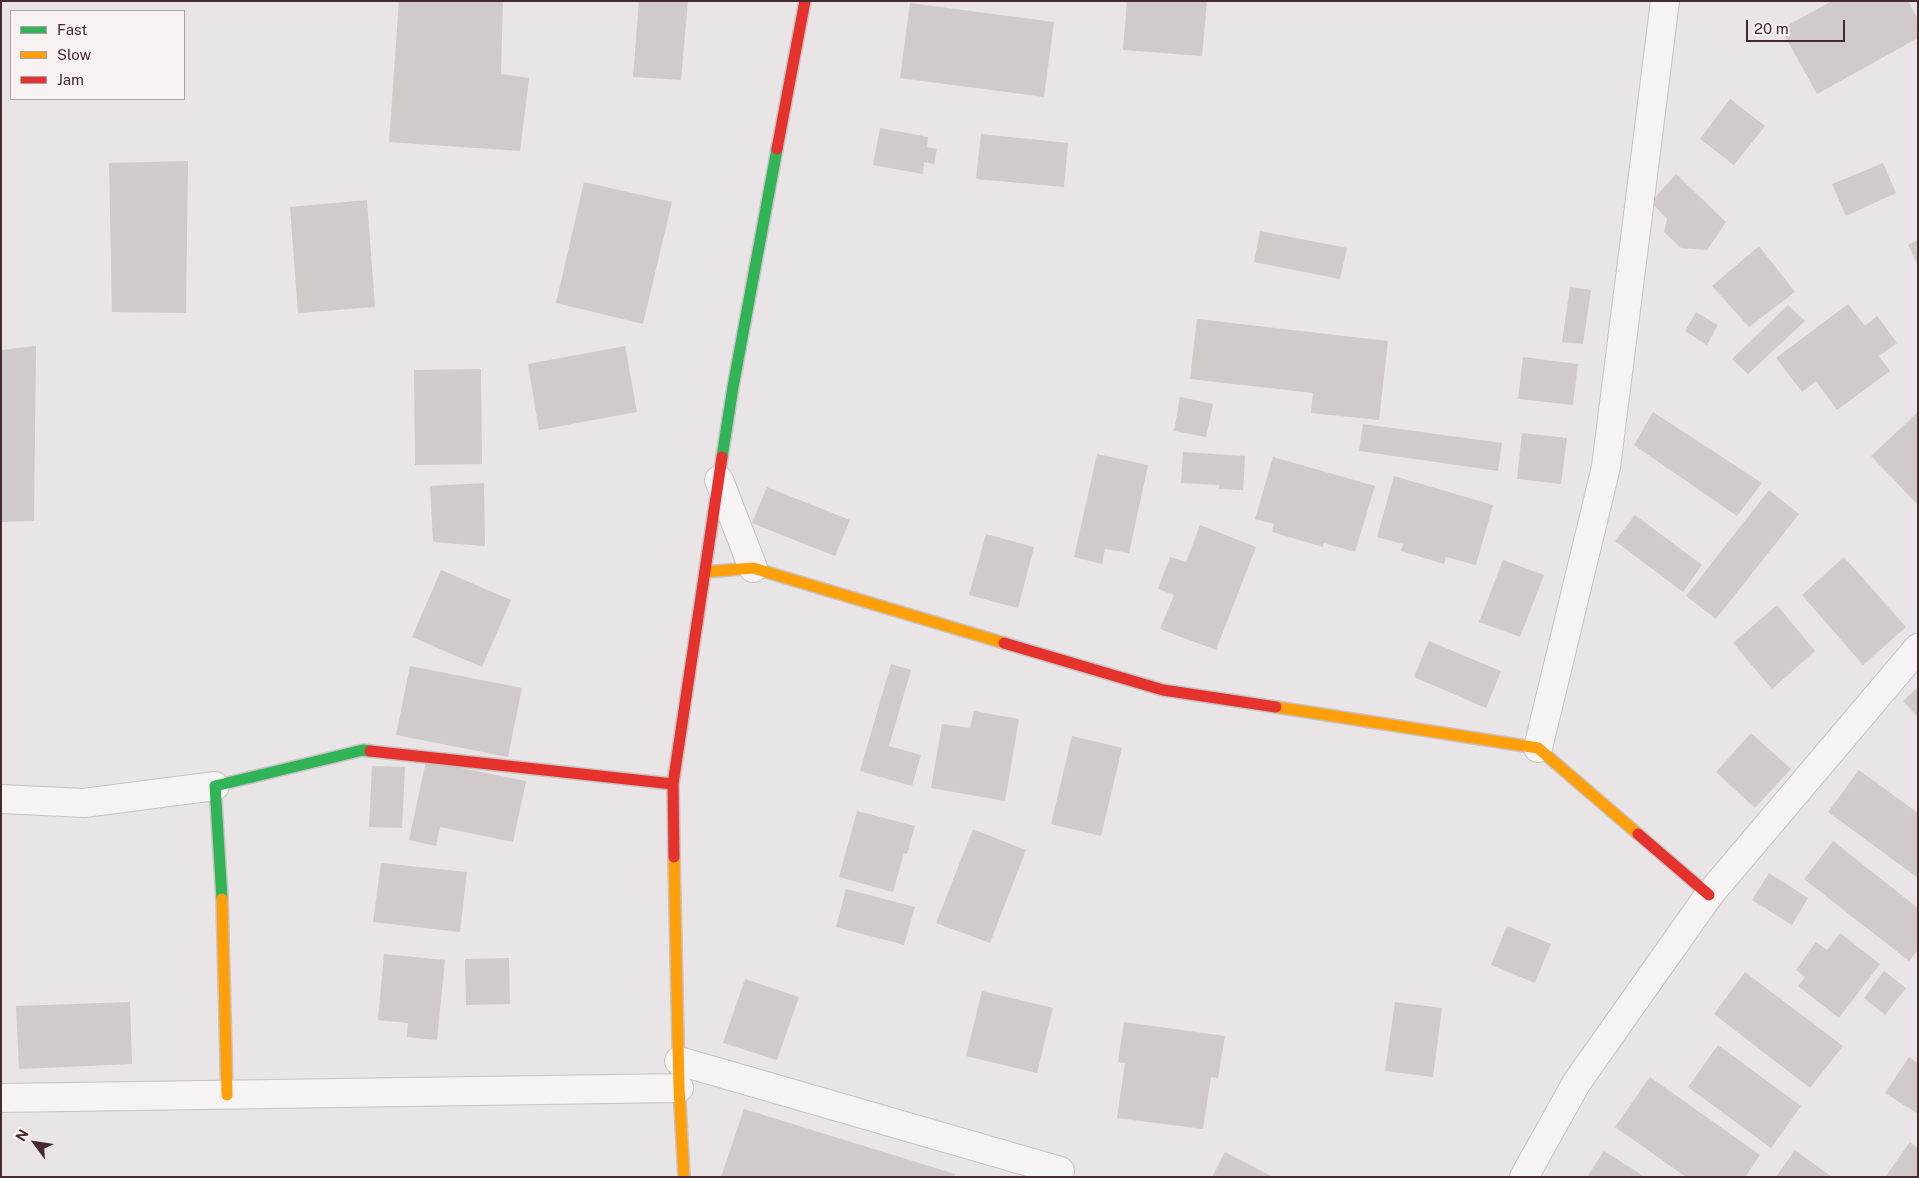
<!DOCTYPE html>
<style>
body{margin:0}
#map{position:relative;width:1919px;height:1178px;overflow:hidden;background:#e9e4e5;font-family:"Public Sans",sans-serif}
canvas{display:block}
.frame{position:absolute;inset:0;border:2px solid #44292d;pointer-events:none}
.legend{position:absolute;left:10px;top:10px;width:175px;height:90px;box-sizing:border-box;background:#f8f2f3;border:1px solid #b0a2a4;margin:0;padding:6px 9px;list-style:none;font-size:15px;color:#44292d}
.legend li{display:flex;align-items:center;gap:10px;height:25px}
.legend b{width:25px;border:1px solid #b0a2a4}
.north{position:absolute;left:10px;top:1118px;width:50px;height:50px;-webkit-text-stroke:4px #f8f2f3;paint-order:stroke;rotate:301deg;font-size:14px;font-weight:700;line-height:20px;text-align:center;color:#44292d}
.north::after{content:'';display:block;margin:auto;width:18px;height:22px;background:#44292d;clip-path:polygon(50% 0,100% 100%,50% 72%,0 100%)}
.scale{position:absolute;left:1746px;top:20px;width:99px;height:22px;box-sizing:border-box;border:2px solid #44292d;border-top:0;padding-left:6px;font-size:15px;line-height:18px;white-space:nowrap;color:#44292d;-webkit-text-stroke:4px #f8f2f3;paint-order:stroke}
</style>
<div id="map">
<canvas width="1919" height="1178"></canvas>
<div class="frame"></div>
<ul class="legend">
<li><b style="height:6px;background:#30b455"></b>Fast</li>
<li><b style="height:6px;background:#ff9f0a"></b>Slow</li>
<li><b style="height:6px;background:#e5322d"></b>Jam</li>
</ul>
<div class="north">N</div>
<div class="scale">20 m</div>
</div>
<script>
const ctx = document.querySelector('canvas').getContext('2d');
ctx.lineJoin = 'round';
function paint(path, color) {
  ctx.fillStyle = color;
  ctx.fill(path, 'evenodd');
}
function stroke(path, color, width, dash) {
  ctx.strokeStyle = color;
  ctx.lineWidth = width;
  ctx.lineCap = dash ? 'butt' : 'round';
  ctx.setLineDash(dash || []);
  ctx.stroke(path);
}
paint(new Path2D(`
 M399 1H503L501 74 529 78 520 151 389 142Z
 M639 1H688L681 80 633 77Z
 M1127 1H1207L1202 56 1123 50Z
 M1832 1H1908L1918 19V38L1817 94 1781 29Z
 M910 3 1054 22 1044 97 900 78Z
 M1730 99 1765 126 1734 165 1700 139Z
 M880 128 928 137 927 147 937 149 934 164 924 162 923 174 873 165Z
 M981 134 1068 143 1064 187 976 179Z
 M188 161 186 313 112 312 109 163Z
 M1883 163 1896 193 1846 216 1832 184Z
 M1676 174 1726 222 1707 250 1681 248 1664 232 1667 219 1651 202Z
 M584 182 672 202 643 324 556 303Z
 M367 200 375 307 298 313 290 207Z
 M1260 231 1347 248 1340 279 1254 262Z
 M1918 240V265L1908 245Z
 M1759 246 1795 292 1749 327 1712 286Z
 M1570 287 1591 290 1583 344 1562 342Z
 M1848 304 1865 326 1877 316 1897 343 1879 356 1890 371 1837 410 1816 381 1802 392 1776 358Z
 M1788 305 1805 321 1748 374 1732 359Z
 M1696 312 1718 325 1707 345 1685 331Z
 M1197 319 1388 341 1379 420 1311 413 1313 393 1190 379Z
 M36 346 34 521 1 522V350Z
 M625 346 637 412 539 430 528 364Z
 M1523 357 1578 364 1573 405 1518 399Z
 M481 369 482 464 415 465 414 370Z
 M1180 397 1213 404 1206 437 1174 431Z
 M1653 412 1762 483 1737 516 1634 445Z
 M1918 412V505L1871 456Z
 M1363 424 1502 443 1498 471 1359 451Z
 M1522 433 1567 438 1561 484 1517 479Z
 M1183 452 1245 456 1243 490 1219 489V485L1181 483Z
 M1097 454 1148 465 1129 553 1105 549 1102 564 1074 557Z
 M1273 457 1375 486 1355 552 1324 543 1323 547 1272 532 1274 524 1255 519Z
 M1394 476 1493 505 1476 565 1446 557 1444 564 1401 551 1403 544 1377 537Z
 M484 483 485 546 433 542 430 486Z
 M767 487 850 520 835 556 752 523Z
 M1769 490 1799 514 1716 619 1686 596Z
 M1635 515 1702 565 1683 592 1615 541Z
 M1200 525 1256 547 1216 650 1160 629 1174 595 1158 589 1170 557 1186 562Z
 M986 534 1034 547 1018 608 969 595Z
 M1844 557 1906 627 1863 665 1802 595Z
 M1503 560 1544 575 1520 637 1479 622Z
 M441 570 511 600 482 667 412 637Z
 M1777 605 1815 651 1772 689 1733 643Z
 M1429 641 1501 671 1486 708 1414 677Z
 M891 664 911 670 889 746 921 755 912 786 860 771Z
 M410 666 522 688 508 757 396 735Z
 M1918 687V717L1903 701Z
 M974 711 1019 719 1005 801 931 788 942 724 970 728Z
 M1751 733 1791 769 1755 808 1716 772Z
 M1072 736 1122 748 1101 836 1051 824Z
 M426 761 526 781 513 842 440 827 436 846 409 840Z
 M372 766 405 767 402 828 369 827Z
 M1859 770 1918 813V878L1828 812Z
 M857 811 915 826 907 854 904 853 893 892 839 877Z
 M973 829 1026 850 990 943 936 923Z
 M1833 841 1918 908V950L1909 961 1804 879Z
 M381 863 467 872 460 932 373 922Z
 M1769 873 1808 898 1792 925 1752 900Z
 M846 889 915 907 904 945 836 927Z
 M1507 926 1551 944 1535 983 1491 965Z
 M1840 933 1880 964 1839 1018 1798 986 1805 977 1796 970 1816 942 1827 950Z
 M384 954 445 960 437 1040 407 1037 408 1023 378 1020Z
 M509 958 510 1004 466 1005 465 959Z
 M1884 971 1906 988 1885 1015 1864 998Z
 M1745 972 1843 1046 1810 1088 1714 1014Z
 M745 979 799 997 777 1060 723 1043Z
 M982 991 1053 1008 1037 1073 966 1056Z
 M130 1002 132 1064 19 1069 16 1006Z
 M1395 1002 1442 1008 1433 1077 1385 1071Z
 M1124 1022 1225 1036 1218 1078 1211 1077 1203 1129 1117 1118 1125 1063 1118 1062Z
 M1718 1045 1801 1106 1771 1148 1688 1087Z
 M1909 1057 1918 1063V1114L1885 1093Z
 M1650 1077 1760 1155 1745 1177H1686L1615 1127Z
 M744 1109 955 1174 954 1177H721Z
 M1910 1142 1918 1148V1177H1885Z
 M1795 1150 1832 1177H1776Z
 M1604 1151 1645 1177H1587Z
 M1225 1152 1273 1177H1212Z`), '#d0cacb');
const street = new Path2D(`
 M719 480 753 568
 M1538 748 1606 467 1665 1
 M1 799 84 803 215 786
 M679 1061 1060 1171 1059 1177
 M1 1098 679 1088
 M1524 1177 1577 1082 1709 895 1918 648`);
const fast = new Path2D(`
 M722 457 733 387 777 149
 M222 899 215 786 363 750 370 751`);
const slow = new Path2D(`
 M705 572 753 568 1004 643
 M1276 707 1538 748 1638 834
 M674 857 679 1088 684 1177
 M222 899 227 1095`);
const jam = new Path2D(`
 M777 149 805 1
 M1004 643 1163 690 1276 707
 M370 751 673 784
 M1638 834 1709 895
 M674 857 673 784 722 457`);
stroke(street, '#c7c2c3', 30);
stroke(fast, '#c7c2c3', 14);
stroke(slow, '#c7c2c3', 14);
stroke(jam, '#c7c2c3', 14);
stroke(street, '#f6f3f4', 28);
stroke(fast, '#30b455', 11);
stroke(slow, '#ff9f0a', 11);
stroke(jam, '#e5322d', 11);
</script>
